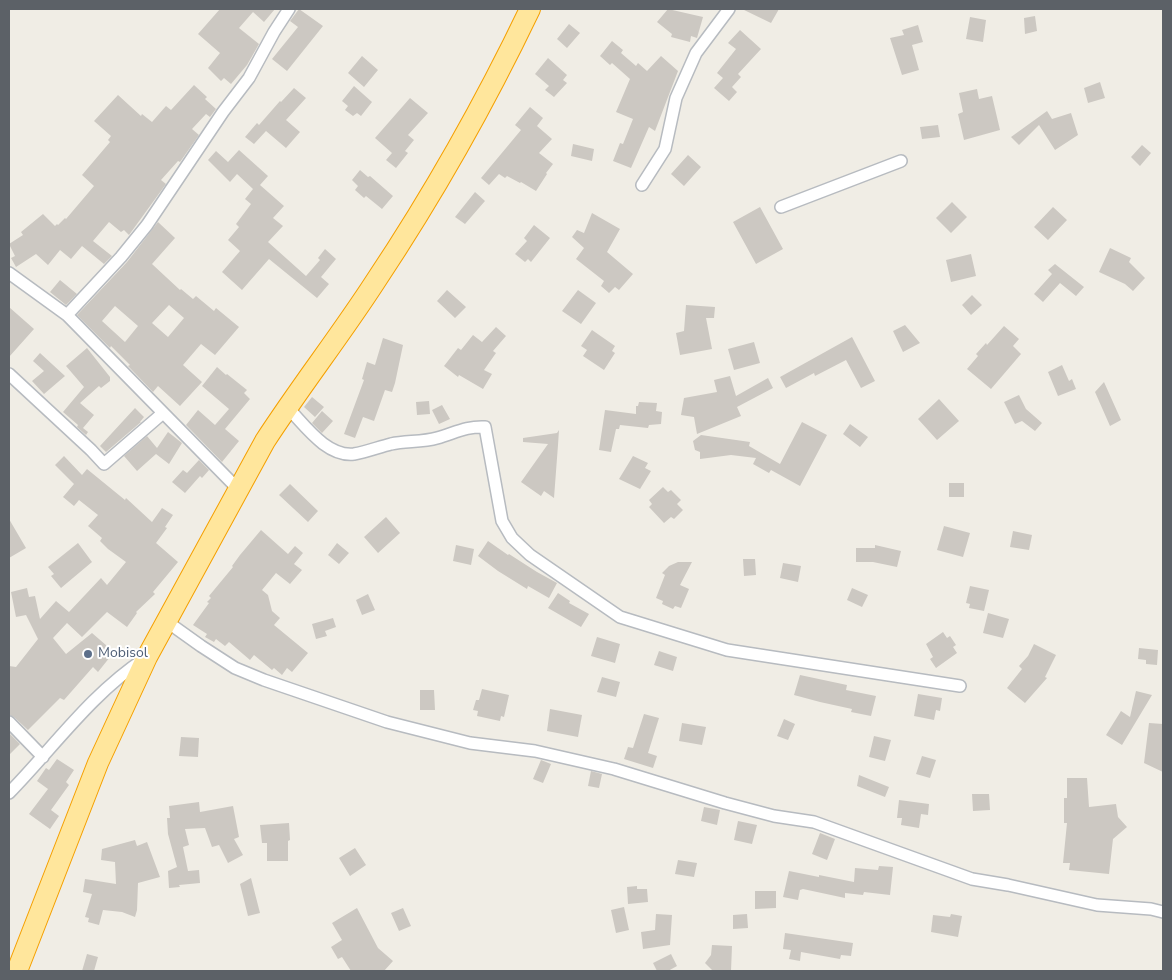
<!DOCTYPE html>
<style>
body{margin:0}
#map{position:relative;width:1172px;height:980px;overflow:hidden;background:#f0ede5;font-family:"Nunito Sans",sans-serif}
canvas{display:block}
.frame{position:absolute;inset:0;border:10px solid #5c6167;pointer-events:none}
</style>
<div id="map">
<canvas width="1172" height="980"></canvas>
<div class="frame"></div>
</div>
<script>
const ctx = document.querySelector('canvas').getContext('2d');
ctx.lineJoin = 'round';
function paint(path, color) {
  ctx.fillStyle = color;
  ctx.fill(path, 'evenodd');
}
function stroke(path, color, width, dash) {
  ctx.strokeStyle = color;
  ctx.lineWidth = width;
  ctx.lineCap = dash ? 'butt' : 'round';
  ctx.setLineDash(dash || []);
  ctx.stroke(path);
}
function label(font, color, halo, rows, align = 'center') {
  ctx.font = font + ' "Nunito Sans",sans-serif';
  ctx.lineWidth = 4;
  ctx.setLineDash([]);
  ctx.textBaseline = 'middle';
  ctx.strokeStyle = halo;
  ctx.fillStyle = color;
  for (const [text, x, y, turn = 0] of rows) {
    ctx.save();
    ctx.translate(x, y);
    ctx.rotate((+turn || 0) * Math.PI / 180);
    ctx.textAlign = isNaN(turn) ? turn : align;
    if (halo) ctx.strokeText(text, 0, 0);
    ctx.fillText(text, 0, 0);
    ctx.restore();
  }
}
paint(new Path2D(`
 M220 9H275L264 22 253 12 239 28 259 44 247 65 231 84 224 78 221 81 208 68 220 53 198 34Z
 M299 9 323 26 287 71 272 59 298 27 290 21Z
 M668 9 703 17 697 38 691 36 690 42 671 37 672 34 657 22Z
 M742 9H779L771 23Z
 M1035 16 1037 31 1025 34 1024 18Z
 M970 17 986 20 983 42 966 39Z
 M569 24 580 33 567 48 557 39Z
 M918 25 923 42 912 45 919 70 902 75 890 38 904 35 902 30Z
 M740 30 761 49 738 74 741 77 732 87 737 92 729 101 714 88 723 78 717 73 736 49 728 43Z
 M612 41 623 50 621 53 636 66 638 63 647 71 661 56 678 71 655 131 649 127 631 168 613 161 620 143 623 144 633 119 616 112 630 79 612 63 610 65 600 56Z
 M362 56 378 70 364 87 348 73Z
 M548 58 567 75 563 80 567 83 554 97 545 90 549 86 535 74Z
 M1100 82 1105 98 1088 103 1084 88Z
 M194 85 207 97 205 99 216 109 210 117 206 114 192 129 199 135 180 162 178 161 161 180 166 184 129 235 124 230 121 232 109 222 93 241 112 256 104 264 82 246 71 259 60 250 48 265 36 254 16 267 11 258 15 256 9 244 23 235 21 232 43 214 55 226 57 224 58 225 65 218 66 219 94 186 82 175 110 142 108 140 111 136 94 121 118 95 141 116 142 114 152 122 166 106 171 110Z
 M354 86 372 102 361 116 357 113 353 116 345 110 348 106 342 101Z
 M294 88 306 98 286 120 300 132 286 148 266 131 254 144 245 137 257 123 259 125 280 101 281 102Z
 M977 89 979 99 992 96 1000 130 964 140 958 114 963 112 959 93Z
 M410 98 428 113 408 135 414 140 405 151 408 153 396 168 386 160 392 153 375 138Z
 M530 107 543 118 537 126 552 139 539 153 553 164 546 173 547 174 536 191 521 182 520 183 507 176 505 178 499 174 489 185 481 178 521 130 515 125Z
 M1047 111 1052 119 1071 113 1078 135 1055 150 1039 125 1019 145 1011 137Z
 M938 125 940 137 922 139 920 127Z
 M573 144 594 149 592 161 571 156Z
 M1142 145 1151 153 1140 166 1131 157Z
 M239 150 268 176 260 185 284 206 273 218 283 226 268 242 306 276 320 260 318 258 325 249 336 259 321 277 329 284 317 298 269 259 242 290 222 272 240 251 228 240 239 227 236 224 251 204 245 199 253 189 237 174 230 182 208 160 216 151 228 162Z
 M688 155 701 167 684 186 671 174Z
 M360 170 368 177 370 176 393 196 382 209 366 196 364 198 355 190 358 186 352 180Z
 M475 192 485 201 465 224 455 217Z
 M952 202 967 217 951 233 936 218Z
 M760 207 783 249 756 264 733 222Z
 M1053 207 1067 220 1048 240 1034 227Z
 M592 213 620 229 607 252 633 274 619 290 615 287 609 293 601 286 604 281 576 259 584 248 572 237 577 230 584 233Z
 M158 222 175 238 152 264 180 290 181 289 193 299 196 296 214 311 216 308 239 327 215 355 201 344 183 365 202 382 180 406 158 386 153 392 128 366 130 365 111 346 110 348 77 315 127 262ZM169 305 184 318 168 337 152 323ZM115 306 138 326 125 342 102 321Z
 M534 225 550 238 531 262 528 259 525 262 515 254 527 241 524 238Z
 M1110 248 1131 258 1129 262 1145 278 1133 291 1125 284 1099 272Z
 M971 254 976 276 951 282 946 260Z
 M1055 264 1084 287 1076 296 1060 283 1043 302 1034 294 1052 274 1048 270Z
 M60 280 77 294 66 305 50 292Z
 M447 290 466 307 455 318 437 301Z
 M578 290 596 303 581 324 562 311Z
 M972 295 982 305 971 315 962 305Z
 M686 305 715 307 714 318H706L712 349 680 355 676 333 684 331Z
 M9 307 34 329 9 357Z
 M905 325 920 343 903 352 893 331Z
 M1004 326 1019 339 1013 346 1021 354 991 389 967 369 978 356 976 354 986 343 987 345Z
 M496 327 506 336 493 351 496 353 484 370 492 374 483 389 459 375 458 377 444 366 458 348 461 350 473 335 482 342Z
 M592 330 615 346 612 351 615 353 604 370 583 356 587 350 581 346Z
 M852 337 875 381 861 388 846 360 815 376 814 373 786 388 780 377Z
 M383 338 403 345 395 383 392 392 385 390 374 421 363 417 355 438 344 434 364 380 362 379 367 362 375 365Z
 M754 342 760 363 734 370 728 349Z
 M87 348 110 377V381L101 388 99 386 80 403 94 415 83 428 88 432 86 435 77 427 78 425 63 412 84 387 66 366Z
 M40 353 65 376 44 394 32 381 44 371 33 361Z
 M1062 365 1069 381 1072 379 1076 389 1058 396 1048 372Z
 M217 367 226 375 227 374 247 390 244 393 250 399 225 429 239 441 222 462 186 425 198 410 215 425 229 409 202 386Z
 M730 376 736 396 768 378 773 388 737 407 741 416 697 434 694 417 681 415 684 398 717 392 714 380Z
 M1104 382 1121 420 1110 426 1095 392Z
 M1019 395 1026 409 1042 423 1035 431 1022 421 1015 424 1004 402Z
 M312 397 324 407 315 417 304 407Z
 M939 399 959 421 937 440 918 419Z
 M429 401 430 414 417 415 416 402Z
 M639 402 657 403 656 411 662 412 661 424 649 425 648 428 620 425 619 429H616L611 452 599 450 605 410 636 414V406H638Z
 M442 405 450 419 439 424 432 410Z
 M135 408 144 417 140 422H141L106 452 100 446Z
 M322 411 333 421 322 433 312 423Z
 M802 422 827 435 800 486 771 470 769 473 753 464 756 458 731 455 700 459V452L695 450 693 441 701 435 750 442 749 446 780 464Z
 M850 424 868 437 860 447 843 434Z
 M559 430 558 445 554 498 544 491 541 496 521 482 548 444 523 442V438L557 433Z
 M168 432 182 443 169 464 156 454 137 471 124 456 147 436 157 448Z
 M64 456 82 475 87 469 125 500 126 498 152 522 162 508 173 515 165 527 167 528 156 543 178 562 153 592 155 594 136 612 137 613 127 627 107 612 82 637 67 623 53 638 66 654 92 633 114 652 98 672 93 667 64 700 60 698 28 730 14 717 9 715V666L16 667 38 639 26 615 16 617 11 592 27 588 29 597 35 596 40 619 56 601 69 612 101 578 107 585 126 562 108 549 100 541 102 538 88 526 98 515 79 500 74 506 63 497 74 484 55 465Z
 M633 456 648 463 645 468 651 471 640 489 619 479Z
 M199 460 209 470 202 478 200 476 185 493 172 482 183 470 187 473Z
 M949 483H964V497H949Z
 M290 484 318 511 308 522 279 495Z
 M663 487 668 492 671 490 681 500 677 504 683 510 674 519 671 517 664 523 649 507 652 504 649 500Z
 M386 517 400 533 378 553 364 537Z
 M9 519 26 548 9 558Z
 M944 526 970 533 963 557 937 550Z
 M261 530 288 554 295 546 303 553 294 564 302 570 290 584 276 573 262 590 268 595 272 611 280 618 274 625 308 653 292 672 287 668 282 675 274 668 272 670 254 655 250 660 229 642 225 646 216 639 214 642 205 637 207 634 193 625 209 603 207 602 211 598 209 596 233 567 232 566 240 555Z
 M1013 531 1032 535 1029 550 1010 547Z
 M488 541 508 555 509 554 537 572 557 583 549 598 528 586 527 589 498 571 478 556Z
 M78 543 92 562 61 588 51 576 54 574 48 567Z
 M337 543 349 553 339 564 328 555Z
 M456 545 474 549 471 565 453 561Z
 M875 545 901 551 897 567 873 562H856V548H875Z
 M743 559H755L756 575 744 576Z
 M678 562H692L680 585 689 589 681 608 675 606 673 609 662 604 663 601 656 598 665 575 662 573 669 566Z
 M783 563 801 566 798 582 780 578Z
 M970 586 989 590 984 611 969 608 970 604 966 603Z
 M852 588 868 595 862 607 847 600Z
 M558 593 570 601 569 603 589 614 581 627 548 608Z
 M368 594 375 610 362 615 356 600Z
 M988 613 1009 619 1003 638 983 633Z
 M333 618 336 627 325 631 327 636 316 639 312 624Z
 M943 632 947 638 950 636 956 645 953 647 957 653 936 668 930 659 933 657 926 644Z
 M597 637 620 644 615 663 591 656Z
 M1034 644 1056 655 1045 677 1047 678 1025 703 1007 688 1022 669 1019 666 1028 656Z
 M1139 648 1158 650 1157 665 1146 664V660L1138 659Z
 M659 651 677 657 673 671 654 665Z
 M800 675 847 685 846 690 876 696 871 716 851 712 852 709 820 702 794 695Z
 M602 677 620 682 616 697 597 692Z
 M482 689 509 695 504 717 501 716 500 721 477 716 478 711 473 710 476 700H479Z
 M420 690H434L435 710H420Z
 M1136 691 1152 695 1122 745 1106 735 1121 711 1130 717Z
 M918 694 942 698 940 711 936 710 934 720 914 716Z
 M550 709 582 715 578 737 547 731Z
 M644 714 659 718 648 753 657 756 653 768 624 759 628 747 633 748Z
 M784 719 795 724 788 740 777 736Z
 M682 723 706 727 702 745 679 741Z
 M1149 723 1163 724V772L1144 763Z
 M9 733 20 744 9 755Z
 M874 736 891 740 885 761 869 757Z
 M181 737 199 738 198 757 179 756Z
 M922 756 936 760 930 778 916 774Z
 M57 759 74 770 66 782 69 785 51 810 59 816 50 829 29 814 48 789 37 781 46 768 49 770Z
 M541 760 551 764 543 783 533 779Z
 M591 771 602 774 599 788 588 786Z
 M859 775 889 787 885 797 857 786Z
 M1067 778H1087L1089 807 1116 804 1118 817 1127 827 1113 839 1109 874 1069 870 1070 863H1063L1067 823H1064V798H1067Z
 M972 794H989L990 810 973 811Z
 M899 800 929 804 928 815 921 814 919 828 901 825 902 818H897Z
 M199 802 200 812 233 806 239 837 234 839 243 855 228 863 219 845 212 847 205 828 185 829 189 845 183 847 188 871 199 870 200 883 179 885 180 887 169 888 168 871 177 867 168 834 167 818H170L169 806Z
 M704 807 720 810 717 825 701 821Z
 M738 821 757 825 752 844 734 840Z
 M289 823 290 840 288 841V861H267V843H262L260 825Z
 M820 833 835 839 827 860 812 854Z
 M135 840 137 846 147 842 160 877 138 883 137 910 135 917 122 912 103 910 99 925 88 922 89 918 85 917 92 894 83 892 85 879 116 884 115 862 101 860 102 849Z
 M355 848 366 865 350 876 339 858Z
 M678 860 697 863 694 877 675 874Z
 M879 866 893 867 890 895 864 892 863 895 845 893V898L803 889 800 890 798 900 783 897 789 871 819 877V875L854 882 855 868 878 870Z
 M251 878 260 913 248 916 240 884Z
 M637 886V889H647L648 902 628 904 627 887Z
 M755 891H776V908L755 909Z
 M624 907 629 930 616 933 611 910Z
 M357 908 378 948 393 961 384 971H351L342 957 338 959 331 947 342 940 332 923Z
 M403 908 411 926 399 931 391 913Z
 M656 914 672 915 670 945 643 949 641 932 655 930Z
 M747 914 748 928 733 929V915Z
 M951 914 962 916 958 937 931 932 933 915 950 917Z
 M785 933 853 943 851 956 841 955 840 959 801 952 800 961 789 959 791 950 783 949Z
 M712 945 732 946 731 971H713L705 963 711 955Z
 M87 954 98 957 94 971H82Z
 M671 954 677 966 668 971H657L653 963Z`), '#ccc8c2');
const minor = new Path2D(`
 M642 185 665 149 676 98 696 53 729 9
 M781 207 901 161
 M9 273 67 315 238 489
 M67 315 121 257 147 225 223 112 249 78 274 32 289 9
 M9 374 91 450 104 464 163 413
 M287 407C304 424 326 457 354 454 366 452 379 447 391 444 406 441 423 442 437 438 455 433 466 426 485 427L502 521 512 538 530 555 620 617 727 650 960 686
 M166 621 201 646 235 668 264 680 387 722 470 743 535 751 614 769 725 803 774 816 814 822 972 879 1008 885 1097 905 1151 909 1163 912
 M9 722 43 757
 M9 793C53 748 91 694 144 659`);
const trunk = new Path2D(`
 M17 971 98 763 147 657 265 441C300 387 340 336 375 282 433 195 485 103 530 9`);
stroke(minor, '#b7bbc0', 14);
stroke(trunk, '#f5a000', 22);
stroke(minor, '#fff', 11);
stroke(trunk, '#ffe69c', 20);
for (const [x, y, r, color] of [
 [88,654,5,"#5c6f8a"]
]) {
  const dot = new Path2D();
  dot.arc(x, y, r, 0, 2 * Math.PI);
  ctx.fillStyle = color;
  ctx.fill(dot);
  stroke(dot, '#fff', 2);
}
label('14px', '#4e5e75', '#fff', [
 ["Mobisol",98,654]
], 'left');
</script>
